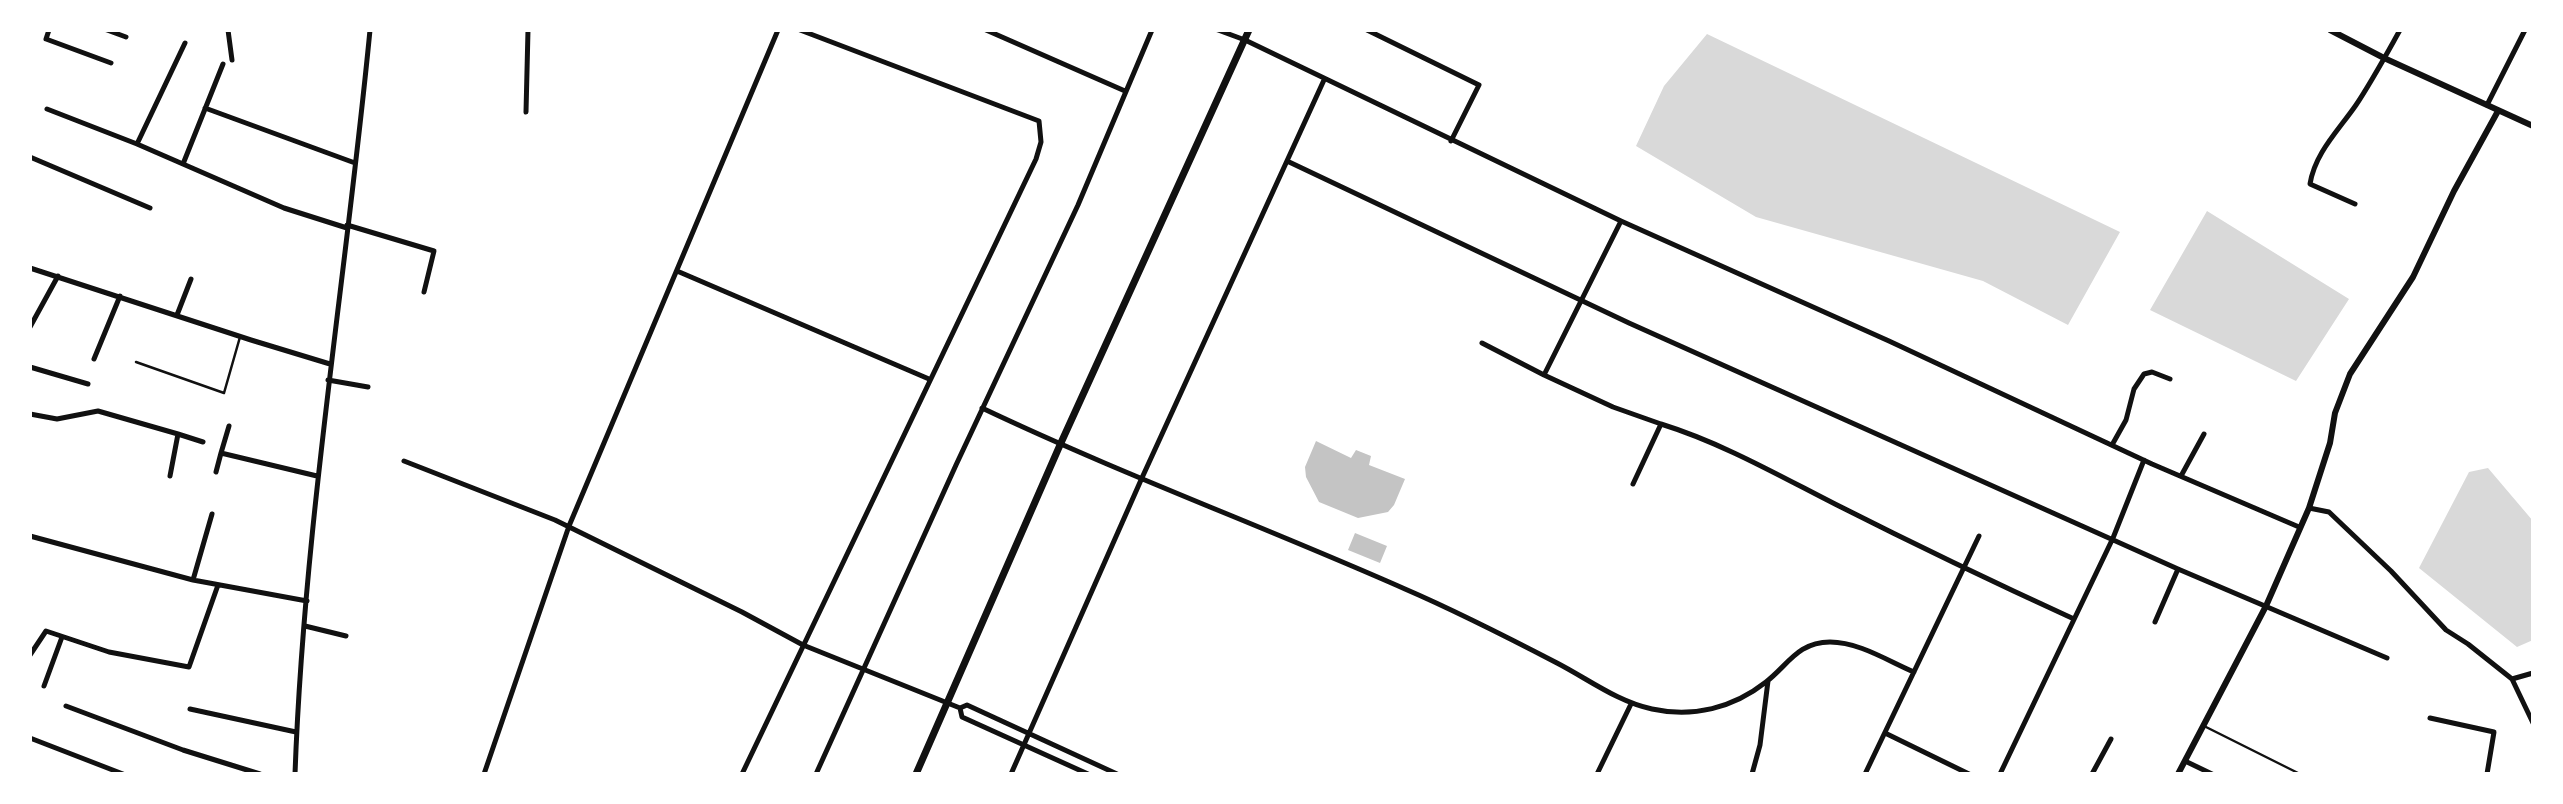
<!DOCTYPE html>
<style>
body{margin:0}
#map{position:relative;width:2563px;height:804px;overflow:hidden;background:#fff;font-family:"Fira Sans",sans-serif}
canvas{display:block}
.frame{position:absolute;inset:0;border:32px solid #fff;pointer-events:none}
</style>
<div id="map">
<canvas width="2563" height="804"></canvas>
<div class="frame"></div>
</div>
<script>
const ctx = document.querySelector('canvas').getContext('2d');
ctx.lineJoin = 'round';
function paint(path, color) {
  ctx.fillStyle = color;
  ctx.fill(path, 'evenodd');
}
function stroke(path, color, width, dash) {
  ctx.strokeStyle = color;
  ctx.lineWidth = width;
  ctx.lineCap = dash ? 'butt' : 'round';
  ctx.setLineDash(dash || []);
  ctx.stroke(path);
}
paint(new Path2D(`
 M1707 34 2120 232 2068 325 1983 281 1756 217 1636 146 1664 86Z
 M2207 211 2349 299 2296 381 2150 310Z
 M2488 468 2533 521V640L2517 647 2419 568 2469 472Z`), '#d9d9d9');
paint(new Path2D(`
 M1316 441 1351 458 1356 450 1371 456 1369 465 1405 479 1394 505 1388 512 1358 518 1319 502 1306 477 1305 467Z
 M1355 533 1387 546 1380 563 1348 550Z`), '#c4c4c4');
stroke(new Path2D(`
 M136 362 224 393 240 337
 M2206 727 2300 774`), '#111', 2.5);
stroke(new Path2D(`
 M49 30 46 39 111 63
 M107 30 126 37
 M228 30 232 60
 M986 30 1125 91
 M1218 30 1245 40 1621 221 1889 341 2152 464 2299 527
 M1367 30 1479 85 1451 141
 M2487 105 2525 30
 M205 108 355 163
 M47 109 137 144 284 208 347 228
 M526 112 528 30
 M137 144 185 43
 M30 157 150 208
 M1287 161 1629 323 2178 569 2387 658
 M183 164 223 64
 M2355 204 2310 184C2315 153 2338 131 2356 105 2372 81 2386 55 2400 30
 M347 225 434 251 424 292
 M30 268 251 340 330 364
 M677 271 929 379
 M177 315 191 279
 M30 327 58 276
 M1482 343 1544 375 1621 221
 M94 359 120 296
 M30 367 88 384
 M1544 375 1613 407 1661 424
 M328 380 368 387
 M982 408C1121 474 1265 527 1405 589 1456 611 1507 637 1557 663 1588 679 1618 702 1652 709 1693 718 1733 708 1766 682 1788 665 1798 642 1830 642 1859 642 1888 661 1914 672
 M30 414 57 419 98 411 178 434 170 476
 M229 426 221 453 317 476
 M178 434 203 442
 M2112 445 2126 420 2134 389 2144 374 2152 372 2170 379
 M404 461 555 520 742 612 803 645 960 708 967 705 1117 774
 M216 472 221 453
 M2181 476 2204 434
 M1633 484 1661 424C1722 443 1778 475 1835 504 1914 544 1993 582 2074 619
 M2309 508 2329 512 2391 571 2446 630 2468 644 2512 679 2533 723
 M30 536 193 580 307 601
 M193 580 212 514
 M2155 622 2178 569
 M305 626 346 636
 M30 655 46 631 109 652 189 667 218 585
 M2512 679 2533 673
 M44 686 62 637
 M66 706 183 750 260 774
 M960 708 962 717 1088 774
 M190 709 296 732
 M2430 718 2494 732 2487 774
 M1885 733 1969 774
 M30 738 123 774
 M2185 761 2212 774
 M295 774C304 525 346 278 370 30
 M484 774 569 526 778 30
 M742 774 1036 159 1041 142 1039 121 800 30
 M816 774 956 465 1078 205 1152 30
 M1011 774 1141 480 1324 80
 M1597 774 1631 704
 M1752 774 1760 745 1768 681
 M1865 774 1979 536
 M2000 774 2113 538 2144 460
 M2092 774 2111 739`), '#111', 5);
stroke(new Path2D(`
 M2330 30 2384 58 2533 126
 M2178 774 2266 606 2309 508 2330 443 2335 413 2350 374 2413 277 2454 191 2498 111`), '#111', 6);
stroke(new Path2D(`
 M916 774 1060 445 1249 30`), '#111', 7);
</script>
